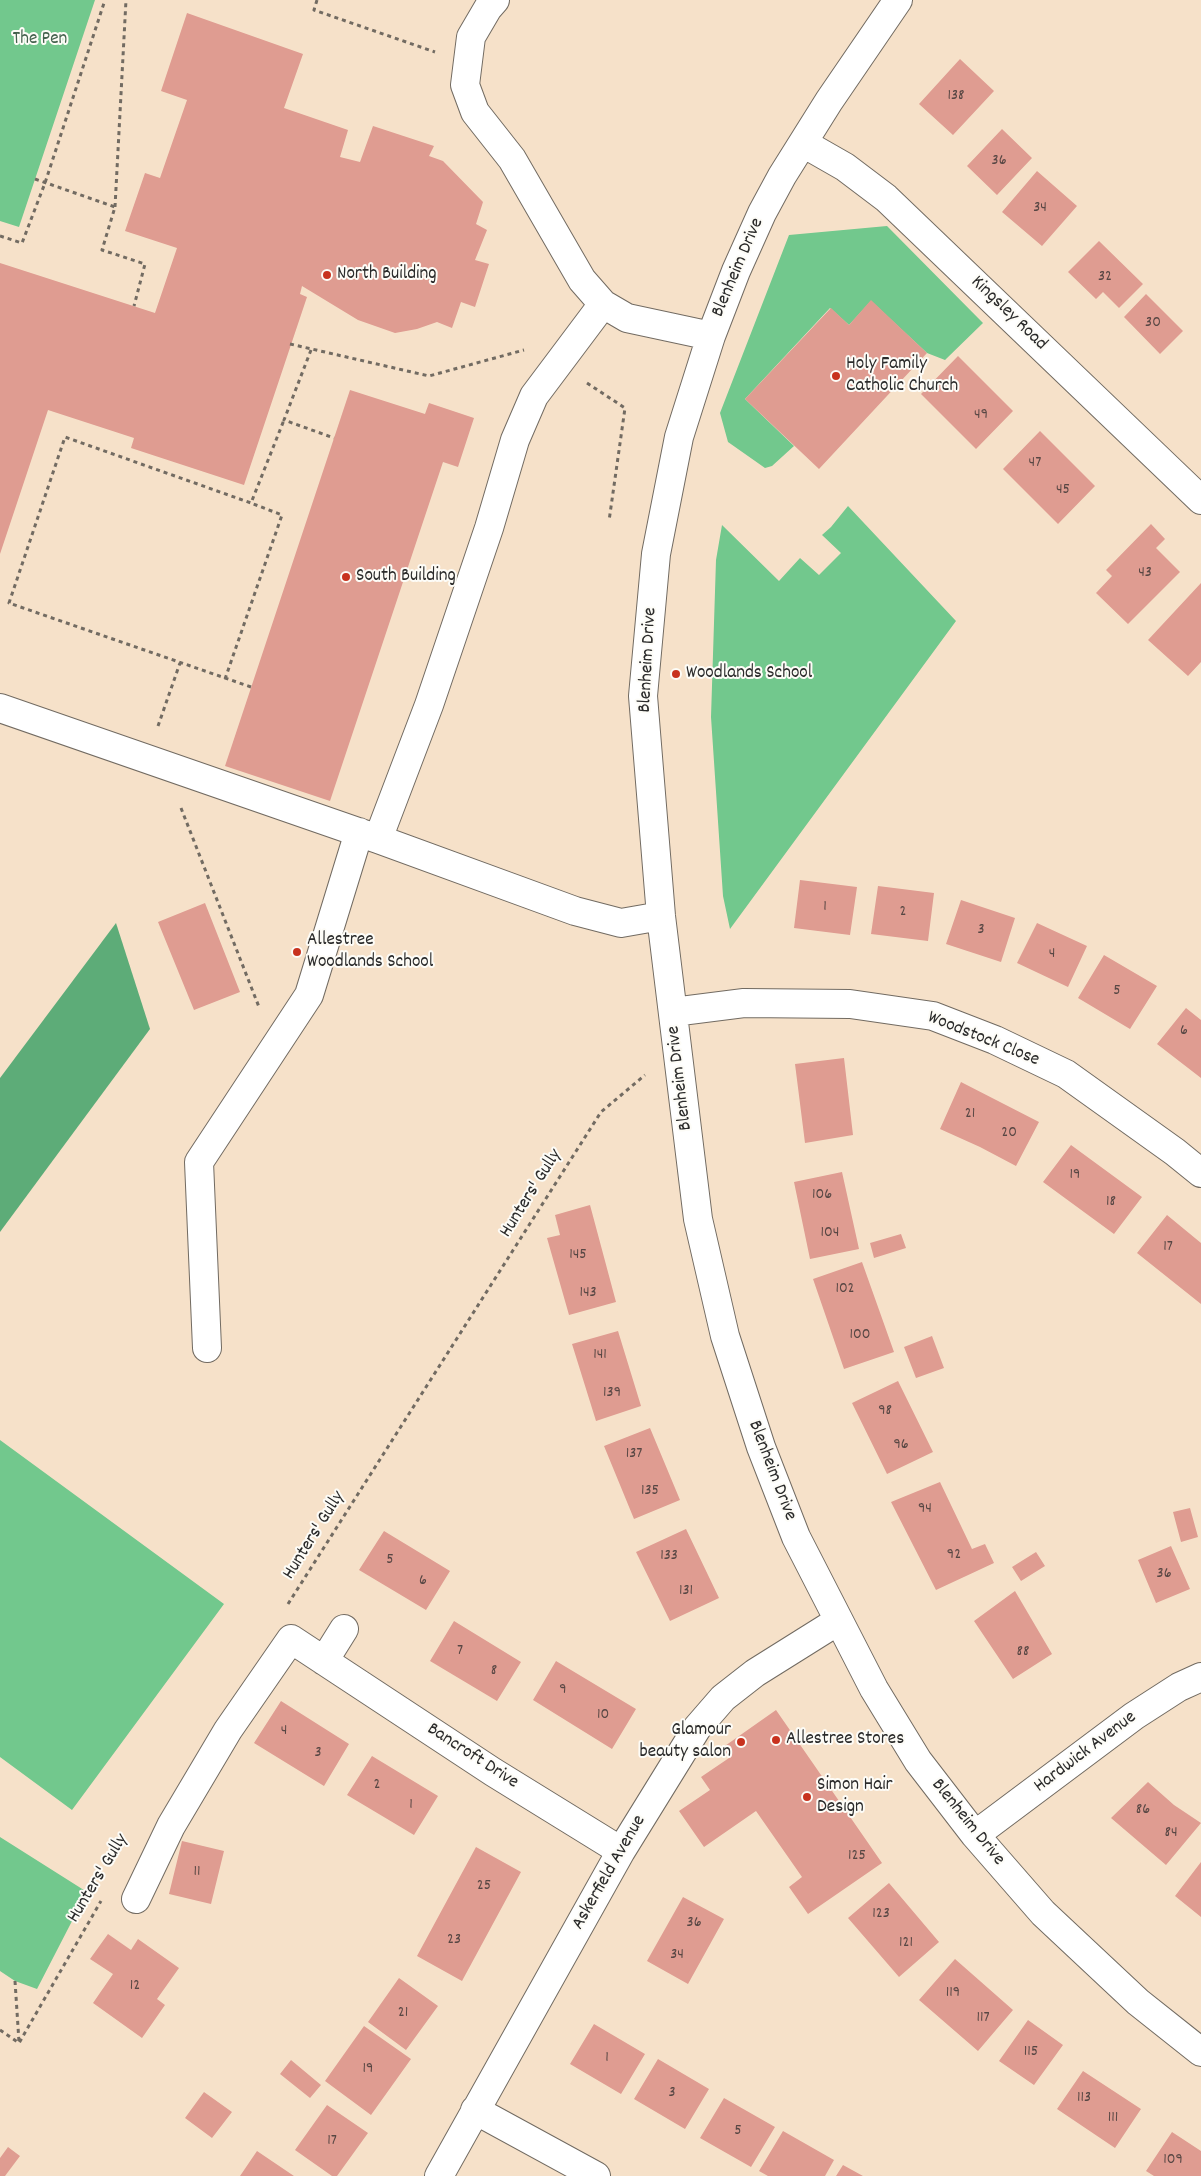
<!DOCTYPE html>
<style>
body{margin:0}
canvas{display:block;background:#f6e1c9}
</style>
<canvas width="1201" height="2176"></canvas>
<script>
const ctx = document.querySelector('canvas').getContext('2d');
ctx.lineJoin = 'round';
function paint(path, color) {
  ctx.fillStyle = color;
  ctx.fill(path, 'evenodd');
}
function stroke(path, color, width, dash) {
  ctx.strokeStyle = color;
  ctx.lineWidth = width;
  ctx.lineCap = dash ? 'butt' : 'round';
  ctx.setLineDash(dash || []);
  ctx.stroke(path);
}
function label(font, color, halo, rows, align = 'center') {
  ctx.font = font + ' Dekko,sans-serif';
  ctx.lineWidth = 4;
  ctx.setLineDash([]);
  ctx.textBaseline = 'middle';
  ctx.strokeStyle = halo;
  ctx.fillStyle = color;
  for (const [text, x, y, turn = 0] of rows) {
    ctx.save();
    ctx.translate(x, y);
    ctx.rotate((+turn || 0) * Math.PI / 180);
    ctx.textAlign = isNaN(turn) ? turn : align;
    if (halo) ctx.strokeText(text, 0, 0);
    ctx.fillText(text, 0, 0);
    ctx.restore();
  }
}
paint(new Path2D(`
 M0 0H95L19 227 0 221Z
 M887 226 983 323 945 360 927 353 871 301 849 325 830 308 745 399 794 446 772 466 765 468 728 442 720 413 789 235Z
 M848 506 956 621 730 929 723 896 711 717 716 560 722 525 779 581 800 558 819 575 841 553 822 535 831 527Z
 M0 1440 224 1604 72 1810 0 1757Z
 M0 1837 87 1892 37 1989 15 1981 0 1971Z`), '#72c88d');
paint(new Path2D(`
 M116 923 150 1029 0 1232V1078Z`), '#5dac78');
paint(new Path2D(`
 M187 13 303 54 284 108 348 130 340 157 360 162 373 126 434 146 429 156 443 161 483 202 476 224 487 230 475 260 489 264 475 307 461 302 452 328 437 322 417 329 395 333 358 320 302 286 300 294 307 297 244 485 131 448 134 438 48 410 0 554V263L155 313 177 248 125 231 145 173 160 178 187 100 161 91Z
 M960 59 994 91 953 135 919 104Z
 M1002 129 1032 158 997 195 967 166Z
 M1037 171 1077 206 1042 246 1002 212Z
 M1099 241 1143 284 1119 308 1103 292 1096 299 1068 272Z
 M1146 294 1183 331 1160 354 1124 317Z
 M871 300 927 353 819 469 745 399 831 308 849 325Z
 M958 356 1013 411 976 449 921 394Z
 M350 390 425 414 429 403 474 418 458 467 443 462 330 801 225 766Z
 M1040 431 1095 486 1058 524 1003 469Z
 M1151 524 1165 539 1156 548 1180 572 1128 624 1096 593 1112 576 1106 570Z
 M1201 583V662L1188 676 1148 640Z
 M800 880 857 887 850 935 794 928Z
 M878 886 934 893 928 941 871 934Z
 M961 900 1015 918 1001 962 946 944Z
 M205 903 240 992 194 1010 158 922Z
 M1037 923 1087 946 1068 987 1017 963Z
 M1104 955 1157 986 1130 1029 1078 998Z
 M1186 1008 1201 1020V1078L1157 1044Z
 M844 1058 853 1135 805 1143 795 1064Z
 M961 1082 1039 1122 1016 1166 980 1147 940 1129Z
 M1071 1145 1142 1197 1114 1234 1043 1182Z
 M842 1172 859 1249 810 1259 794 1182Z
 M590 1205 616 1302 569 1315 547 1238 560 1235 555 1215Z
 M1167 1215 1201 1243V1304L1137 1253Z
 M901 1234 906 1248 874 1258 870 1243Z
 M862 1262 894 1352 844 1369 813 1279Z
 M618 1331 641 1406 596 1421 572 1344Z
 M932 1336 944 1368 916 1378 904 1347Z
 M898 1381 933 1452 887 1474 852 1403Z
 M650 1428 680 1500 634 1519 604 1446Z
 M940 1482 972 1549 985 1544 994 1563 936 1590 891 1502Z
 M1190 1508 1198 1537 1181 1542 1173 1512Z
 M686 1529 719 1598 670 1621 636 1552Z
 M384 1531 450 1571 426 1610 359 1570Z
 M1171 1546 1190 1589 1156 1603 1138 1560Z
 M1036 1552 1045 1566 1021 1581 1012 1567Z
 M1015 1591 1052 1654 1013 1679 974 1621Z
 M454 1621 521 1662 497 1701 430 1661Z
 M556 1661 636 1709 612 1749 533 1700Z
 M281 1701 349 1744 324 1786 254 1743Z
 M776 1710 882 1863 808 1914 789 1887 802 1877 756 1811 704 1847 679 1811 710 1790 701 1777 729 1758 722 1748Z
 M372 1756 438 1796 414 1835 347 1795Z
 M1148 1782 1174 1805 1201 1823 1166 1865 1111 1818Z
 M182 1841 224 1851 211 1904 169 1894Z
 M476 1847 521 1872 462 1981 417 1956Z
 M1201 1862V1917L1175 1896Z
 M889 1883 939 1942 899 1977 848 1918Z
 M683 1897 724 1919 688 1984 647 1961Z
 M108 1934 131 1950 138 1939 179 1968 157 1999 165 2005 142 2038 93 2003 113 1974 90 1959Z
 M955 1959 1013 2010 978 2051 919 2000Z
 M399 1978 438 2006 406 2050 368 2022Z
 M1028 2020 1063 2045 1034 2085 999 2061Z
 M594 2024 645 2054 621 2094 570 2064Z
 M364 2026 411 2059 371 2115 325 2081Z
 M658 2059 709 2089 685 2129 634 2099Z
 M291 2060 321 2085 310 2098 280 2074Z
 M1083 2071 1141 2109 1115 2148 1057 2109Z
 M204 2092 232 2112 212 2138 185 2118Z
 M724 2098 775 2127 751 2167 700 2138Z
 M327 2105 368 2133 337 2176H332L295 2150Z
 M783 2131 834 2160 825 2176H768L759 2171Z
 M1172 2132 1201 2151V2176H1154L1146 2171Z
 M8 2147 20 2156 5 2176H0V2158Z
 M257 2151 294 2176H240Z
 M843 2165 863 2176H836Z`), '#df9c91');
const minor = new Path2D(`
 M495 0 488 8 471 37 465 85 475 112 512 159 582 280 603 304 627 318 711 336
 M898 0 829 101 782 176 762 213 736 271 711 336 679 437 656 554 643 696 661 916 698 1219 725 1336 761 1447 796 1537 874 1689 918 1761 975 1835 1043 1913 1138 2002 1201 2052
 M803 143 845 167 886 198 1201 500
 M0 708 378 839 575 911 621 923 661 916
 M378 839 429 705 489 528 515 440 534 396 603 304
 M673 1012 744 1003 850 1004 933 1016 995 1040 1066 1074 1175 1152 1201 1173
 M207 1348 199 1162 309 995 359 832
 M324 1661 344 1629
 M975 1835 1134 1716 1179 1687 1201 1677
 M136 1899 171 1826 228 1730 291 1639 493 1772 621 1851
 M475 2110 596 2176
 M439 2176 621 1851 697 1728 723 1698 755 1673 838 1621`);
stroke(minor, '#726b62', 30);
stroke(new Path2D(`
 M317 0 314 10 435 52
 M35 179 115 207 102 250 145 264 134 306
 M115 207 126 0
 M0 236 22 243 45 183 105 0
 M290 344 429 376 524 350
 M311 350 284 420 334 438
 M587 383 625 408 609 521
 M225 679 282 515 251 503
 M251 687 9 603 65 437 251 503 284 420
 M158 726 180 663
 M181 808 259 1007
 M288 1604 601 1112 645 1075
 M15 1981 19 2042
 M0 2030 19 2043 101 1901`), '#726b62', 3, [4, 4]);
stroke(minor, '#fff', 28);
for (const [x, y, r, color] of [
 [327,275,5,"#c8321e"],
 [836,376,5,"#c8321e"],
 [346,577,5,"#c8321e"],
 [676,674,5,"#c8321e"],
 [297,952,5,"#c8321e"],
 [776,1740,5,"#c8321e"],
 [741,1742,5,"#c8321e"],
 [807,1797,5,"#c8321e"]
]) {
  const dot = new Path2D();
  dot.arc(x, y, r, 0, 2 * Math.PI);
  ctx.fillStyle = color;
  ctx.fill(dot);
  stroke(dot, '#fdfcf7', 2);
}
label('16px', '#584744', null, [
 ["138",956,97],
 ["36",999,162],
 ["34",1040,209],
 ["32",1105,278],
 ["30",1153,324],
 ["49",981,416],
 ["47",1035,464],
 ["45",1063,491],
 ["43",1145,574],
 ["1",825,908],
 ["2",903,913],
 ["3",981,931],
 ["4",1052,955],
 ["5",1117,992],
 ["6",1184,1032],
 ["21",970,1115],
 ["20",1009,1134],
 ["19",1075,1176],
 ["106",822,1196],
 ["18",1111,1203],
 ["104",830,1234],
 ["17",1168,1248],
 ["145",578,1256],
 ["102",845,1290],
 ["143",588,1294],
 ["100",860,1336],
 ["141",600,1356],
 ["139",612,1394],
 ["98",885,1412],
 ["96",901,1446],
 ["137",634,1455],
 ["135",650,1492],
 ["94",925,1510],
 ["92",954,1556],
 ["133",669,1557],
 ["5",390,1561],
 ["36",1164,1575],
 ["6",423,1582],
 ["131",686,1592],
 ["7",460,1652],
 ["88",1023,1653],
 ["8",494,1672],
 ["9",563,1691],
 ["10",603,1716],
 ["4",284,1732],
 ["3",318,1754],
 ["2",377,1786],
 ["1",411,1806],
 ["86",1143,1811],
 ["84",1171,1834],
 ["125",857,1857],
 ["11",197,1873],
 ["25",484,1887],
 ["123",881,1915],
 ["36",694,1924],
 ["23",454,1941],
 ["121",906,1944],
 ["34",677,1956],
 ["12",135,1987],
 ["119",953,1994],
 ["21",403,2014],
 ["117",983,2019],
 ["115",1031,2053],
 ["1",607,2059],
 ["19",368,2070],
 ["3",672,2094],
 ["113",1084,2099],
 ["111",1113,2119],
 ["5",738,2132],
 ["17",332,2142],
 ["109",1173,2161]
]);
label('19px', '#44624d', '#fdfcf7', [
 ["The Pen",40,40]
]);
label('19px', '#2b2b2b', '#fdfcf7', [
 ["Blenheim Drive",739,268,-67],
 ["Kingsley Road",1008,314,44],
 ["Blenheim Drive",649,660,-87],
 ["Woodstock Close",983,1040,22],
 ["Blenheim Drive",681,1078,-97],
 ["Hunters' Gully",532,1194,-58],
 ["Blenheim Drive",771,1471,69],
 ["Hunters' Gully",315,1536,-58],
 ["Hardwick Avenue",1086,1753,-37],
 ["Bancroft Drive",472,1757,33],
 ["Blenheim Drive",967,1823,51],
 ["Askerfield Avenue",610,1873,-60],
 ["Hunters' Gully",99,1879,-59]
]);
label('19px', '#2b2b2b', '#fdfcf7', [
 ["North Building",337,275],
 ["Holy Family",846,365],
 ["Catholic Church",846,387],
 ["South Building",356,577],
 ["Woodlands School",686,674],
 ["Allestree",307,941],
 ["Woodlands School",307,963],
 ["Glamour",731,1731,"right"],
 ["beauty salon",731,1753,"right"],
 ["Allestree Stores",786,1740],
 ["Simon Hair",817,1786],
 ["Design",817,1808]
], 'left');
</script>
